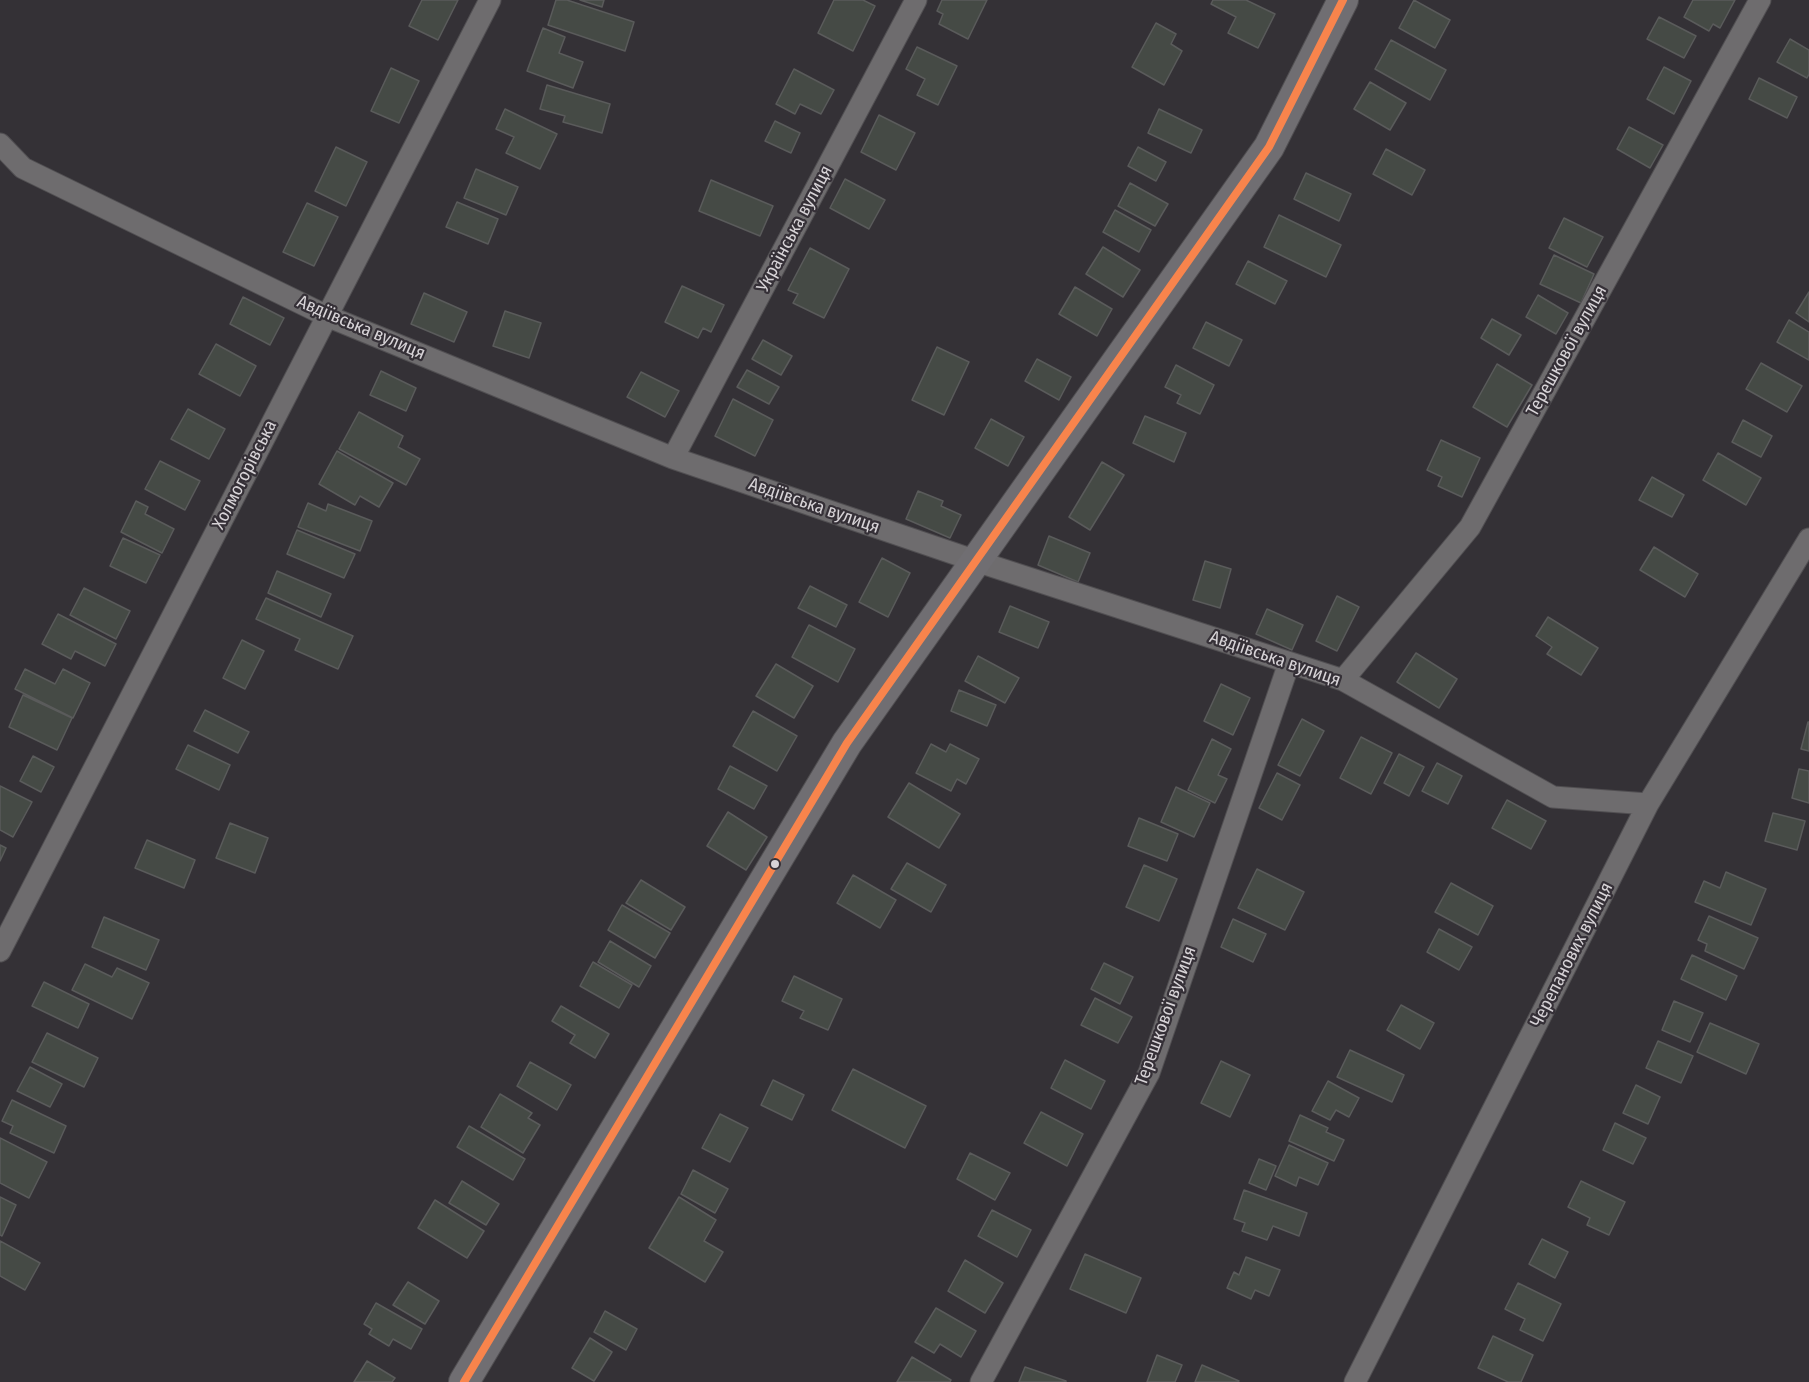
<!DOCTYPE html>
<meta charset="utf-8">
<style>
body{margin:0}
canvas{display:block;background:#343136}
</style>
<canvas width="1809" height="1382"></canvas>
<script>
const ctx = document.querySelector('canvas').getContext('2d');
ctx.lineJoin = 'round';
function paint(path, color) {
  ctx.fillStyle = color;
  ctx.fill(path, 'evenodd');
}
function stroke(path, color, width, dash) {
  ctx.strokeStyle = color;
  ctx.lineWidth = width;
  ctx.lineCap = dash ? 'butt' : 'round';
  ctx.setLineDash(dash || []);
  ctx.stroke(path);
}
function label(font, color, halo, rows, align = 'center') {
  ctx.font = font + ' "Fira Sans Condensed",sans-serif';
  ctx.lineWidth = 4.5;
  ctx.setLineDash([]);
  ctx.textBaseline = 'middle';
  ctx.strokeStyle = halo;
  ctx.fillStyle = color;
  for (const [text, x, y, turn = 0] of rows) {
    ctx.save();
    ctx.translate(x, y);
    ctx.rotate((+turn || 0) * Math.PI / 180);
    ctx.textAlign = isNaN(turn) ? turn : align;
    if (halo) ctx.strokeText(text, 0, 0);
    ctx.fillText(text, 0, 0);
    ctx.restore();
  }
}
const building = new Path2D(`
 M422 0H458L438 40 409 26Z
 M556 0H567L634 22 625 51 548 25Z
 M580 0H604L602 7Z
 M834 0H863L875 6 853 51 818 33Z
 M942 0H987L968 39 939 24 943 14 937 11Z
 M1213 0H1246L1275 14 1258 48 1228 33 1236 17 1211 4Z
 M1414 0 1450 20 1435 48 1399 28Z
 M1693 0H1735L1720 28 1713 24 1709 31 1684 17Z
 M1659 17 1696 36 1684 58 1647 39Z
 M1156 23 1176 34 1171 44 1182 51 1164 85 1132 67Z
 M543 28 565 37 559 53 583 62 573 88 527 71Z
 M1790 39 1809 50V74L1807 78 1777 62Z
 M1391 40 1446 70 1430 100 1375 69Z
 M917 47 957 66 938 105 917 95 925 79 906 69Z
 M1664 67 1691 81 1674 114 1647 99Z
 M391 68 419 81 399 123 371 111Z
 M794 69 834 90 821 114 800 104 795 114 776 104Z
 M1759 78 1797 97 1787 118 1749 99Z
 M1370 82 1406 103 1390 130 1354 109Z
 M547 85 610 104 602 133 563 122 565 116 540 109Z
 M505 109 557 134 540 169 506 153 514 137 496 129Z
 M1159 109 1202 130 1191 153 1148 133Z
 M879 115 915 133 896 170 861 152Z
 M775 121 800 133 791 153 765 141Z
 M1629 127 1663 145 1650 168 1617 149Z
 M336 147 367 162 346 206 315 191Z
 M1138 147 1166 162 1156 181 1128 166Z
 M1386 149 1425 170 1412 195 1373 174Z
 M476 169 518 187 506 215 464 198Z
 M1306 173 1351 194 1339 221 1294 199Z
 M845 179 885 200 869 229 830 208Z
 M711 180 773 206 760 236 699 211Z
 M1130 183 1168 204 1155 226 1118 206Z
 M457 202 498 219 488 244 446 227Z
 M307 203 338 217 314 266 283 252Z
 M1115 210 1151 230 1139 252 1103 232Z
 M1279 215 1341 245 1326 277 1264 247Z
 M1564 218 1603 237 1587 267 1549 248Z
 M1103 247 1140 270 1123 297 1086 274Z
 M810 248 849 269 824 318 793 303 798 294 788 290Z
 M1554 255 1594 274 1581 303 1540 284Z
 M1248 261 1287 281 1275 304 1236 284Z
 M682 286 724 305 711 332 703 328 698 338 665 322Z
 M1075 287 1112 309 1097 336 1059 314Z
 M1809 292V322L1796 313Z
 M424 293 467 312 454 342 411 324Z
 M1538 295 1568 313 1556 334 1526 317Z
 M243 297 284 318 270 345 230 324Z
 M505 311 541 323 529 358 493 346Z
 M1492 319 1521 335 1509 355 1481 338Z
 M1789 320 1809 332V360L1777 342Z
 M1206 322 1242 340 1229 366 1193 348Z
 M763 340 792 356 781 375 752 359Z
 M216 344 256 366 240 396 199 374Z
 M937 347 969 362 944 415 912 400Z
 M1037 359 1071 377 1059 400 1025 381Z
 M1761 363 1802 386 1787 412 1746 389Z
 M1497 364 1532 385 1507 427 1473 407Z
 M1176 365 1214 385 1200 414 1177 403 1181 395 1165 387Z
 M747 370 779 387 769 404 737 387Z
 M381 371 416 388 406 411 370 395Z
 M641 372 679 391 665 417 627 397Z
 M733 399 773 420 755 456 715 436Z
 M188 409 225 429 209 459 171 439Z
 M359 412 403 436 398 447 420 459 406 485 339 449Z
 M1145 416 1186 433 1174 462 1133 443Z
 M991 419 1024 437 1008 466 975 448Z
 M1743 420 1772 436 1761 457 1732 442Z
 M1441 440 1480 458 1462 497 1438 486 1442 477 1427 470Z
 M337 451 393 483 379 507 360 496 355 505 319 484Z
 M1718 453 1761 478 1746 505 1703 480Z
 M160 461 200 481 185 510 145 489Z
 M1102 462 1124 475 1090 530 1069 517Z
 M1652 477 1684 495 1672 517 1639 500Z
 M918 491 943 501 941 506 961 515 950 538 906 519Z
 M136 501 148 507 145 514 174 529 162 553 121 532Z
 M308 503 326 511 328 504 372 521 360 551 298 527Z
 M297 530 355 554 344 578 287 554Z
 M1049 536 1090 553 1078 582 1038 565Z
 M123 538 160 555 146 583 110 566Z
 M1654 547 1698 574 1685 597 1640 570Z
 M882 558 910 573 888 617 859 602Z
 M1205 561 1231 569 1220 608 1193 600Z
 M277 571 331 594 321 617 268 593Z
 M810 586 847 605 836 627 798 608Z
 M84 588 130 611 116 639 70 615Z
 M1337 596 1359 607 1337 651 1316 641Z
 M266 598 353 636 338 669 295 650 300 639 256 619Z
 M1010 606 1049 622 1038 648 999 632Z
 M1267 609 1303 625 1292 650 1256 634Z
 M58 614 116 644 105 666 75 651 71 659 42 644Z
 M1548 617 1598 648 1581 675 1547 654 1552 647 1536 636Z
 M809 625 855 649 838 682 792 657Z
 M242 640 264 651 245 689 223 678Z
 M1416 653 1457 679 1439 708 1397 682Z
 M978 656 1019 678 1005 703 965 681Z
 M776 664 813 686 794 718 756 696Z
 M25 669 55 684 63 669 90 683 73 718 15 689Z
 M1221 684 1250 698 1233 735 1204 721Z
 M959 690 996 705 987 726 951 711Z
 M23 695 72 718 57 750 9 727Z
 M205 710 249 732 238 753 194 731Z
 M753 711 797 736 777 771 733 746Z
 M1302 719 1324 731 1300 776 1278 765Z
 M1808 722H1809V751L1801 749Z
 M1361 737 1392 753 1371 794 1340 778Z
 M1212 739 1231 749 1218 775 1227 779 1215 803 1188 790Z
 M931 744 946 752 950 744 979 759 966 784 957 779 951 791 916 773Z
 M188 745 230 765 219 790 176 769Z
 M1399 754 1424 767 1409 796 1384 783Z
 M33 756 54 767 41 792 20 781Z
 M1437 763 1462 776 1448 804 1422 791Z
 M730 766 767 786 754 809 718 789Z
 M1799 769 1809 771V803L1792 798Z
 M1277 773 1300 785 1282 820 1259 808Z
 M909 783 960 814 939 848 888 817Z
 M0 786 32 802 13 837 0 830Z
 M1176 787 1210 803 1194 837 1161 822Z
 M1507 800 1546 821 1531 849 1492 828Z
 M728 812 767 837 746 870 707 846Z
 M1773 813 1805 821 1797 850 1765 841Z
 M1139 818 1178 834 1167 861 1128 846Z
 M230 823 268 838 255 873 216 858Z
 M147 840 195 860 184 888 135 868Z
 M0 845 6 848 0 861Z
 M907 863 946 885 931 912 891 889Z
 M1144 865 1177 879 1159 921 1126 907Z
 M1257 869 1304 892 1285 930 1238 908Z
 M1726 872 1766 889 1751 925 1695 902 1704 881 1720 888Z
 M853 875 896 900 880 928 837 903Z
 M641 880 685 907 671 930 626 903Z
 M1451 883 1493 906 1478 935 1435 912Z
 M622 905 670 933 655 958 608 930Z
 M1709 916 1758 938 1744 969 1705 951 1707 944 1698 940Z
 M104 917 159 940 146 970 92 947Z
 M1233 919 1266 934 1253 962 1221 947Z
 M1439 929 1472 947 1459 970 1427 952Z
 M610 941 651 966 639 987 598 962Z
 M1692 955 1737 976 1726 1000 1681 979Z
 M593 962 632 985 619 1008 580 986Z
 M1104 963 1133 977 1120 1004 1091 989Z
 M85 964 112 977 117 968 149 983 132 1019 72 990Z
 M794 976 842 999 828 1030 800 1018 804 1011 782 1001Z
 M44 982 89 1004 78 1028 32 1006Z
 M1095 998 1132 1017 1118 1043 1081 1025Z
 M1674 1001 1703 1013 1690 1042 1662 1030Z
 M1401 1005 1434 1023 1420 1049 1387 1030Z
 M561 1006 609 1034 595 1058 570 1043 575 1035 552 1021Z
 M1710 1023 1759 1044 1746 1074 1697 1052Z
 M47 1033 98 1058 84 1087 32 1062Z
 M1658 1041 1693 1056 1681 1083 1646 1068Z
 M1350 1050 1404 1075 1392 1102 1337 1077Z
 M1065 1060 1105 1081 1091 1109 1051 1088Z
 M1221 1061 1250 1075 1230 1117 1201 1103Z
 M530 1062 571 1085 557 1110 517 1086Z
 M30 1067 62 1084 50 1107 17 1091Z
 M853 1069 926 1106 905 1148 832 1110Z
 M773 1080 804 1095 792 1120 761 1105Z
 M1328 1081 1359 1098 1349 1117 1336 1110 1330 1120 1312 1111Z
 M1636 1085 1660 1097 1648 1124 1623 1113Z
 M500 1094 532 1113 528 1118 540 1125 523 1153 481 1127Z
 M12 1100 66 1126 54 1153 10 1133 13 1126 2 1121Z
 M1041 1112 1083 1134 1067 1166 1024 1143Z
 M720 1114 748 1128 730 1162 702 1148Z
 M1300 1115 1328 1128 1326 1132 1344 1140 1334 1161 1289 1141Z
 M1615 1123 1646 1138 1633 1164 1603 1150Z
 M469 1126 525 1159 513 1180 457 1147Z
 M0 1138 47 1162 29 1198 0 1183Z
 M1289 1145 1328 1163 1318 1185 1299 1177 1296 1186 1275 1176Z
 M970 1153 1010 1173 995 1200 957 1179Z
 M1259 1159 1276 1166 1266 1190 1249 1183Z
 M693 1170 728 1189 715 1213 681 1194Z
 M462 1181 499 1204 486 1225 449 1203Z
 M1581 1181 1625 1202 1609 1235 1587 1225 1590 1218 1568 1207Z
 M1244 1190 1307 1213 1299 1236 1273 1226 1267 1240 1242 1231 1245 1223 1234 1219Z
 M0 1197 16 1205 2 1236 0 1235Z
 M679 1197 716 1220 704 1241 723 1252 705 1282 649 1248Z
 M435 1200 484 1231 467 1258 418 1228Z
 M992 1210 1031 1230 1017 1257 978 1236Z
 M1542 1239 1568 1252 1555 1278 1529 1264Z
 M0 1241 40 1263 25 1290 0 1276Z
 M1085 1254 1141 1278 1126 1313 1070 1289Z
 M1246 1257 1280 1270 1269 1296 1255 1290 1251 1299 1227 1288 1234 1272 1239 1275Z
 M965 1260 1003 1283 985 1313 948 1291Z
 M408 1282 439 1301 425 1324 393 1305Z
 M1518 1283 1561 1304 1543 1341 1520 1330 1525 1319 1505 1309Z
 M376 1303 422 1329 411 1349 393 1339 389 1346 369 1334 372 1329 364 1324Z
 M936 1308 976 1331 961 1357 940 1344 934 1353 915 1342Z
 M605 1311 637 1329 626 1350 594 1332Z
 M1493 1336 1533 1355 1521 1382H1508L1478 1368Z
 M590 1338 612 1352 594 1381 572 1368Z
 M1157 1355 1182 1365 1175 1382H1147Z
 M912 1357 951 1380 950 1382H897Z
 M367 1361 395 1378 392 1382H354Z
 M1202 1365 1239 1381 1238 1382H1195Z
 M1025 1367 1066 1381V1382H1019Z`);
paint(building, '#454a45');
stroke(building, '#5a5b5b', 1.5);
const street = new Path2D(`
 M0 144 23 168 327 316 673 458 976 561 1343 680 1553 797 1648 804
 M673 458 916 0
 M1343 680 1470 527 1760 0
 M0 951 490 0
 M981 1382 1149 1073 1289 663
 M1355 1382 1648 804 1809 539`);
const secondary = new Path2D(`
 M464 1382 847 743 1269 147 1343 0`);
stroke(street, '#514f52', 23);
stroke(secondary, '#514f52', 32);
stroke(street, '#6e6c6e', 21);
stroke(secondary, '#706e72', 30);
stroke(new Path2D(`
 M464 1382 847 743 1269 147 1343 0`), '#f8844c', 8);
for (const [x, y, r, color] of [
 [775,864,5,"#d7d3d7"]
]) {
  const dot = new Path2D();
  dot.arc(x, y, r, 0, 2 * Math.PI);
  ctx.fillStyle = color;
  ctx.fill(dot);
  stroke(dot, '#353037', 2);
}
label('18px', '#d7d3d7', '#353037', [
 ["Українська вулиця",795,229,-62],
 ["Авдіївська вулиця",361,328,23],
 ["Терешкової вулиця",1567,351,-61],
 ["Холмогорівська",245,475,-63],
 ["Авдіївська вулиця",814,506,19],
 ["Авдіївська вулиця",1275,659,19],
 ["Черепанових вулиця",1572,955,-63],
 ["Терешкової вулиця",1166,1016,-70]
]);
</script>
